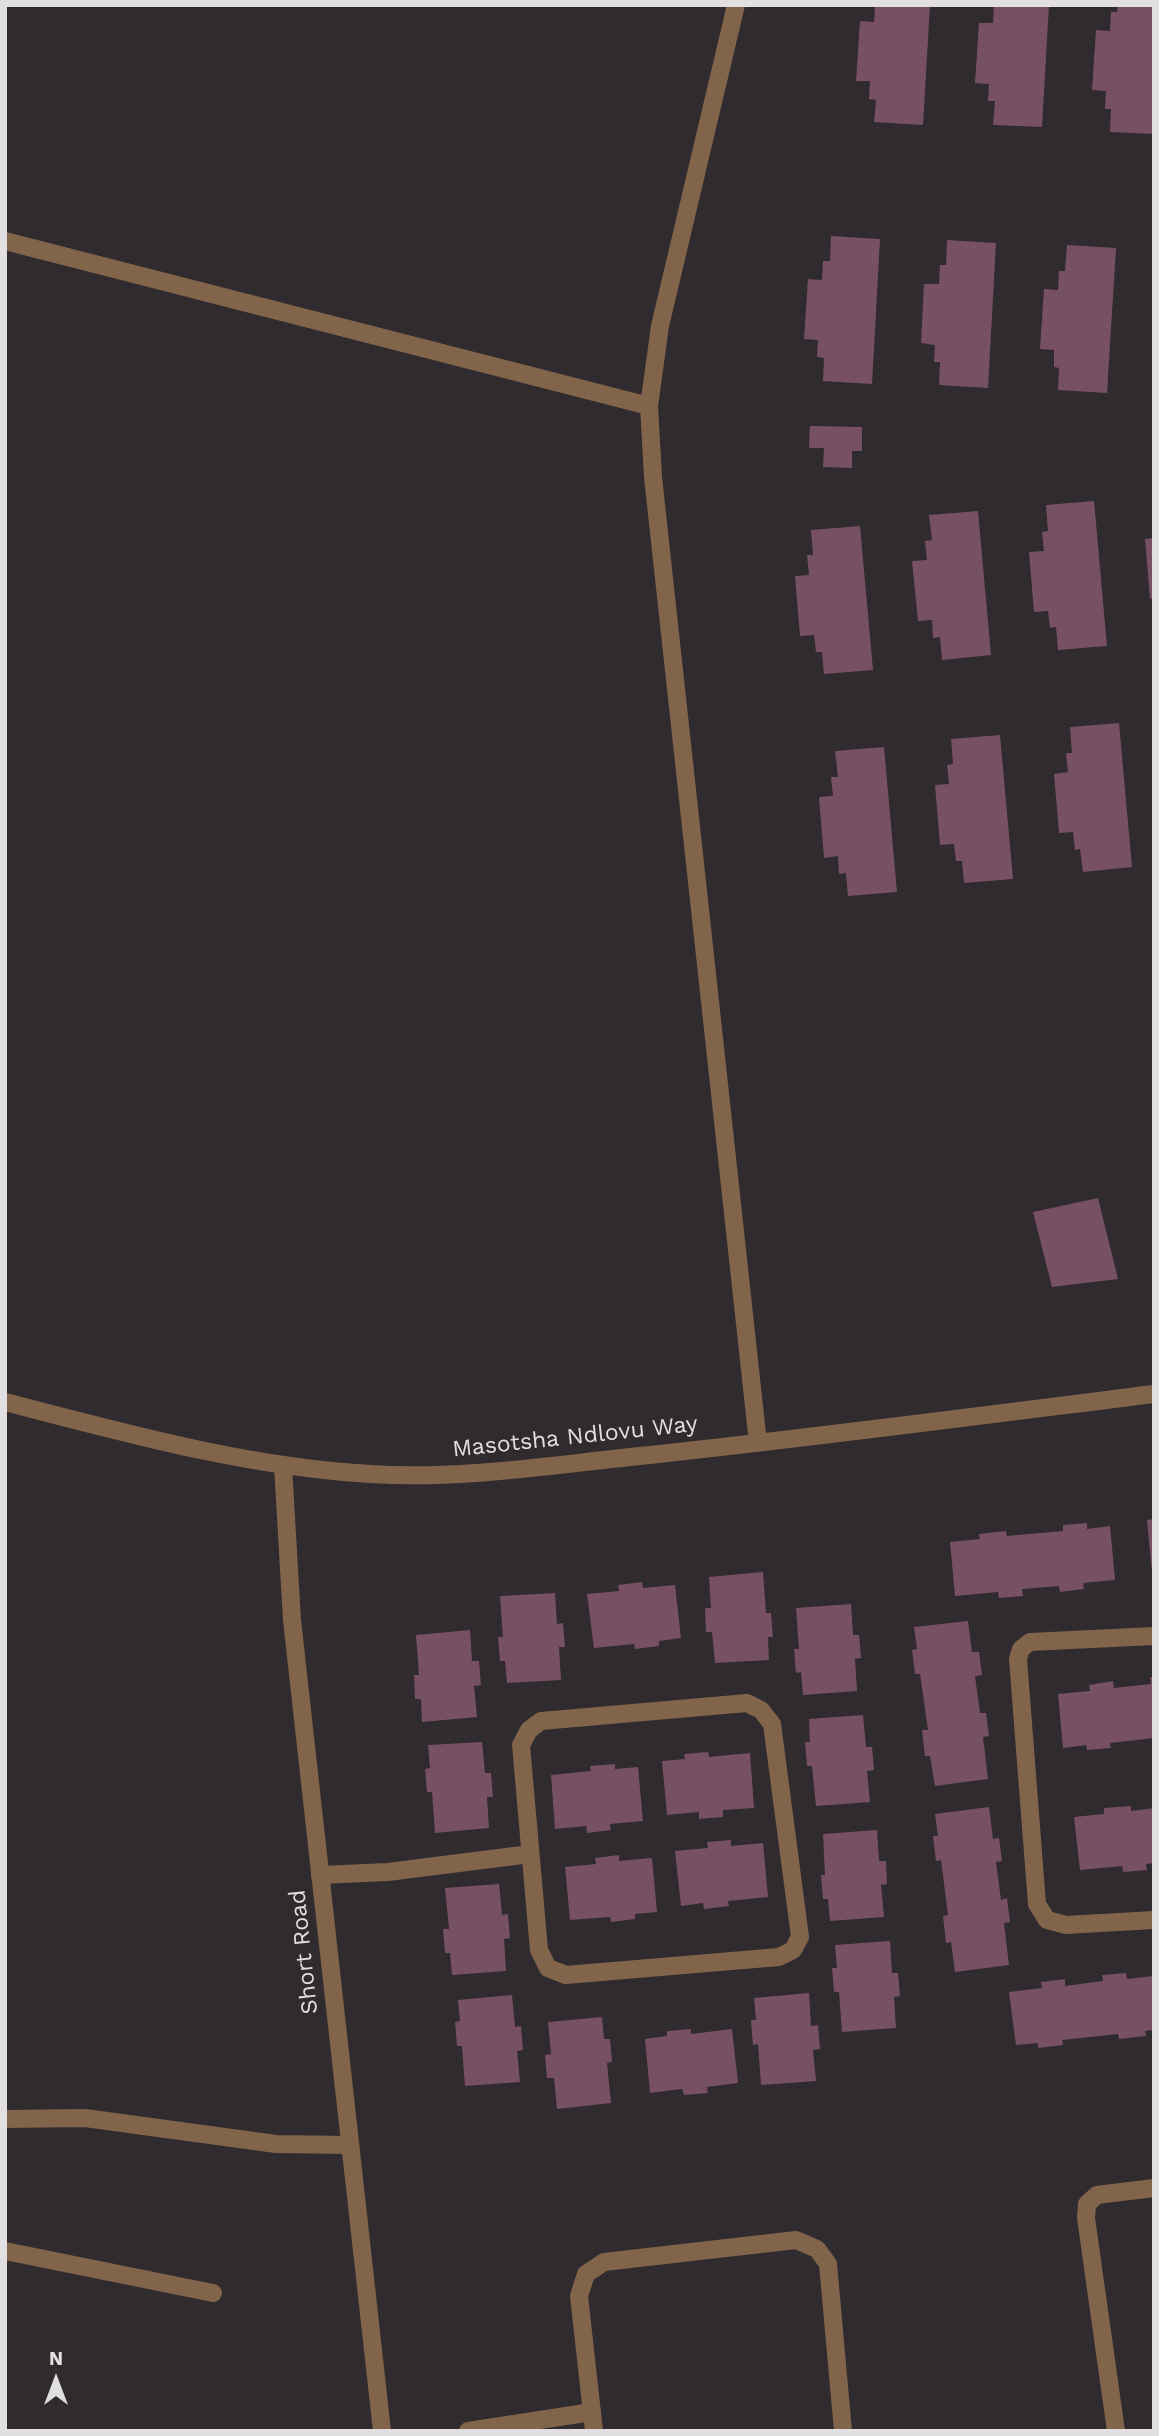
<!DOCTYPE html>
<style>
body{margin:0}
#map{position:relative;width:1159px;height:2436px;overflow:hidden;background:#2f2b2f;font-family:"Work Sans",sans-serif}
canvas{display:block}
.frame{position:absolute;inset:0;border:7px solid #e1dfe1;pointer-events:none}
.north{position:absolute;left:21px;top:2345px;width:70px;height:70px;-webkit-text-stroke:5px #2f2b2f;paint-order:stroke;rotate:0deg;font-size:19px;font-weight:700;line-height:28px;text-align:center;color:#e1dfe1}
.north::after{content:'';display:block;margin:auto;width:24px;height:32px;background:#e1dfe1;clip-path:polygon(50% 0,100% 100%,50% 72%,0 100%)}
</style>
<div id="map">
<canvas width="1159" height="2436"></canvas>
<div class="frame"></div>
<div class="north">N</div>
</div>
<script>
const ctx = document.querySelector('canvas').getContext('2d');
ctx.lineJoin = 'round';
function paint(path, color) {
  ctx.fillStyle = color;
  ctx.fill(path, 'evenodd');
}
function stroke(path, color, width, dash) {
  ctx.strokeStyle = color;
  ctx.lineWidth = width;
  ctx.lineCap = dash ? 'butt' : 'round';
  ctx.setLineDash(dash || []);
  ctx.stroke(path);
}
function label(font, color, halo, rows, align = 'center') {
  ctx.font = font + ' "Work Sans",sans-serif';
  ctx.lineWidth = 7;
  ctx.setLineDash([]);
  ctx.textBaseline = 'middle';
  ctx.strokeStyle = halo;
  ctx.fillStyle = color;
  for (const [text, x, y, turn = 0] of rows) {
    ctx.save();
    ctx.translate(x, y);
    ctx.rotate((+turn || 0) * Math.PI / 180);
    ctx.textAlign = isNaN(turn) ? turn : align;
    if (halo) ctx.strokeText(text, 0, 0);
    ctx.fillText(text, 0, 0);
    ctx.restore();
  }
}
paint(new Path2D(`
 M875 5H930L923 125 874 122 876 100 869 99 870 81H856L860 21 874 22Z
 M994 5H1049L1042 127 993 125 995 101H988L989 84 975 83 979 23H993Z
 M1118 5H1154V134L1110 132 1111 109H1105L1106 91 1092 90 1096 30 1110 31 1111 12H1117Z
 M831 236 880 239 872 384 823 381 824 358 817 357 818 340 804 339 808 279 822 280 823 261H830Z
 M947 240 996 243 988 388 939 385 940 362H934L935 345 921 343 924 284H939L940 265H946Z
 M1067 245 1116 248 1107 393 1058 390 1059 368 1054 367V350L1040 349 1044 289 1058 290 1059 271H1065Z
 M810 426 862 427V451H852V468L823 467 824 448H809Z
 M1094 501 1107 646 1058 650 1056 627 1050 628 1048 611 1034 612 1029 552 1044 551 1042 532 1048 531 1046 505Z
 M978 511 991 655 942 660 940 637 933 638 932 620 918 621 912 561 927 560 925 541 932 540 929 515Z
 M860 526 873 670 824 674 822 652H816L814 635 800 636 795 576 809 575 807 555H813L811 530Z
 M1154 538V598L1150 599 1145 539Z
 M1119 723 1132 867 1083 872 1080 849 1075 850 1073 832 1059 833 1054 774 1068 772 1066 753H1072L1070 727Z
 M1000 735 1013 879 964 883 962 861H956L954 844 940 845 935 785 949 784 947 765 953 764 951 739Z
 M884 747 897 892 848 896 846 873 839 874 838 856 824 858 819 797 833 796 831 777H838L835 751Z
 M1098 1198 1118 1279 1052 1287 1033 1212Z
 M1154 1519V1572H1152L1147 1520Z
 M1087 1523V1529L1110 1526 1115 1580 1083 1583 1084 1589 1060 1592 1059 1586 1022 1589 1023 1596 999 1598 998 1592 955 1596 950 1542 980 1539 979 1534 1006 1531 1007 1536 1063 1531V1525Z
 M763 1572 766 1613H771L773 1637H768L769 1660 715 1663 712 1632H706L705 1608H711L709 1577Z
 M642 1582 643 1588 675 1585 681 1638 659 1641V1646L635 1649 634 1644 594 1648 587 1594 619 1591 618 1585Z
 M555 1593 557 1624 563 1623 565 1647H559L561 1680 507 1683 505 1661H500L498 1637H503L500 1596Z
 M851 1604 853 1635H859L861 1658 855 1659 857 1691 803 1695 801 1672 796 1673 794 1649H799L796 1608Z
 M968 1621 972 1652H979L982 1675 975 1676 980 1713H986L989 1736 983 1737 988 1779 935 1786 930 1756H925L922 1730H928L920 1674H915L912 1650 917 1649 914 1627Z
 M470 1630 472 1661H479L481 1685 474 1686 477 1717 422 1722 421 1699H415L414 1675H419L416 1635Z
 M1150 1677H1154V1738L1110 1743 1111 1748 1087 1750 1086 1745 1063 1748 1058 1694 1090 1691 1089 1685 1113 1681 1114 1688 1151 1684Z
 M863 1715 866 1747H872L874 1770 867 1771 870 1802 816 1806 812 1766H807L805 1742H810L809 1719Z
 M482 1742 485 1773H491L493 1797H487L489 1828 435 1833 432 1792H427L425 1769 430 1768 428 1745Z
 M708 1752 709 1757 750 1753 754 1808 723 1810V1817L699 1819V1812L667 1815 662 1761 685 1759 684 1754Z
 M615 1764V1769L638 1767 643 1821 610 1824 611 1830 587 1833 586 1826 555 1829 551 1775 591 1771 590 1766Z
 M1131 1806V1811L1154 1808V1863L1146 1864 1147 1870 1123 1872 1122 1866 1080 1870 1074 1817 1104 1814V1808Z
 M989 1807 993 1839 999 1838 1002 1861 996 1862 1001 1900 1007 1898 1010 1922 1004 1923 1009 1965 955 1972 951 1942 946 1943 943 1916 948 1915 941 1860 936 1861 933 1836H938L935 1814Z
 M877 1830 879 1861H886L887 1884 881 1885 884 1917 830 1921 828 1899H823L821 1875H825L823 1834Z
 M731 1840V1846L763 1843 768 1897 728 1901 729 1906 704 1909 703 1903 681 1906 675 1851 708 1848 707 1842Z
 M619 1855V1861L652 1858 657 1912 635 1914V1919L611 1922 610 1917 570 1920 565 1867 596 1864 595 1858Z
 M499 1884 502 1915 508 1914 510 1938 504 1939 506 1971 452 1975 450 1953H445L443 1929H449L445 1888Z
 M890 1941 892 1973H898L900 1996 894 1997 896 2028 842 2032 839 1992H834L832 1968H837L835 1945Z
 M1126 1973 1127 1979 1154 1976V2030L1145 2031 1146 2036 1119 2039 1118 2034 1062 2040 1063 2045 1038 2048V2043L1016 2045 1009 1992 1042 1988 1041 1982 1065 1979V1986L1103 1981 1102 1975Z
 M809 1993 811 2026 818 2025 820 2049 813 2050 816 2081 761 2085 758 2044 753 2045 751 2020H756L754 1998Z
 M512 1995 515 2027 521 2026 523 2050 517 2051 520 2082 465 2086 462 2046H457L455 2022 460 2021 458 2000Z
 M602 2017 604 2039H610L612 2062 607 2063 611 2103 557 2109 554 2078H547L545 2055 551 2054 548 2022Z
 M691 2029V2034L732 2029 738 2083 707 2087 708 2093 684 2095 682 2089 650 2093 645 2039 667 2036V2031Z`), '#785063');
stroke(new Path2D(`
 M1154 1636 1030 1642 1021 1649 1018 1659 1037 1904 1047 1920 1066 1925 1154 1920
 M747 1703 761 1710 772 1724 800 1937 793 1950 779 1957 566 1975 548 1968 539 1950 521 1745 529 1730 541 1721Z
 M320 1875 388 1872 530 1854
 M5 2119 85 2118 276 2144 350 2145
 M5 2251 213 2293
 M468 2431 592 2412
 M594 2431 579 2296 586 2274 604 2262 796 2240 817 2249 828 2264 843 2431
 M1116 2431 1086 2218 1087 2204 1097 2195 1154 2188`), '#81644a', 18);
stroke(new Path2D(`
 M736 5 660 326 649 406 653 477 758 1443
 M5 241 649 406
 M283 1466 292 1620 382 2431`), '#81644a', 18);
stroke(new Path2D(`
 M5 1402C126 1433 246 1467 371 1474 464 1480 557 1464 650 1455 818 1437 986 1415 1154 1394`), '#81644a', 18);
label('23px', '#e1dfe1', '#2f2b2f', [
 ["Masotsha Ndlovu Way",575,1437,-6],
 ["Short Road",304,1952,-96]
]);
</script>
